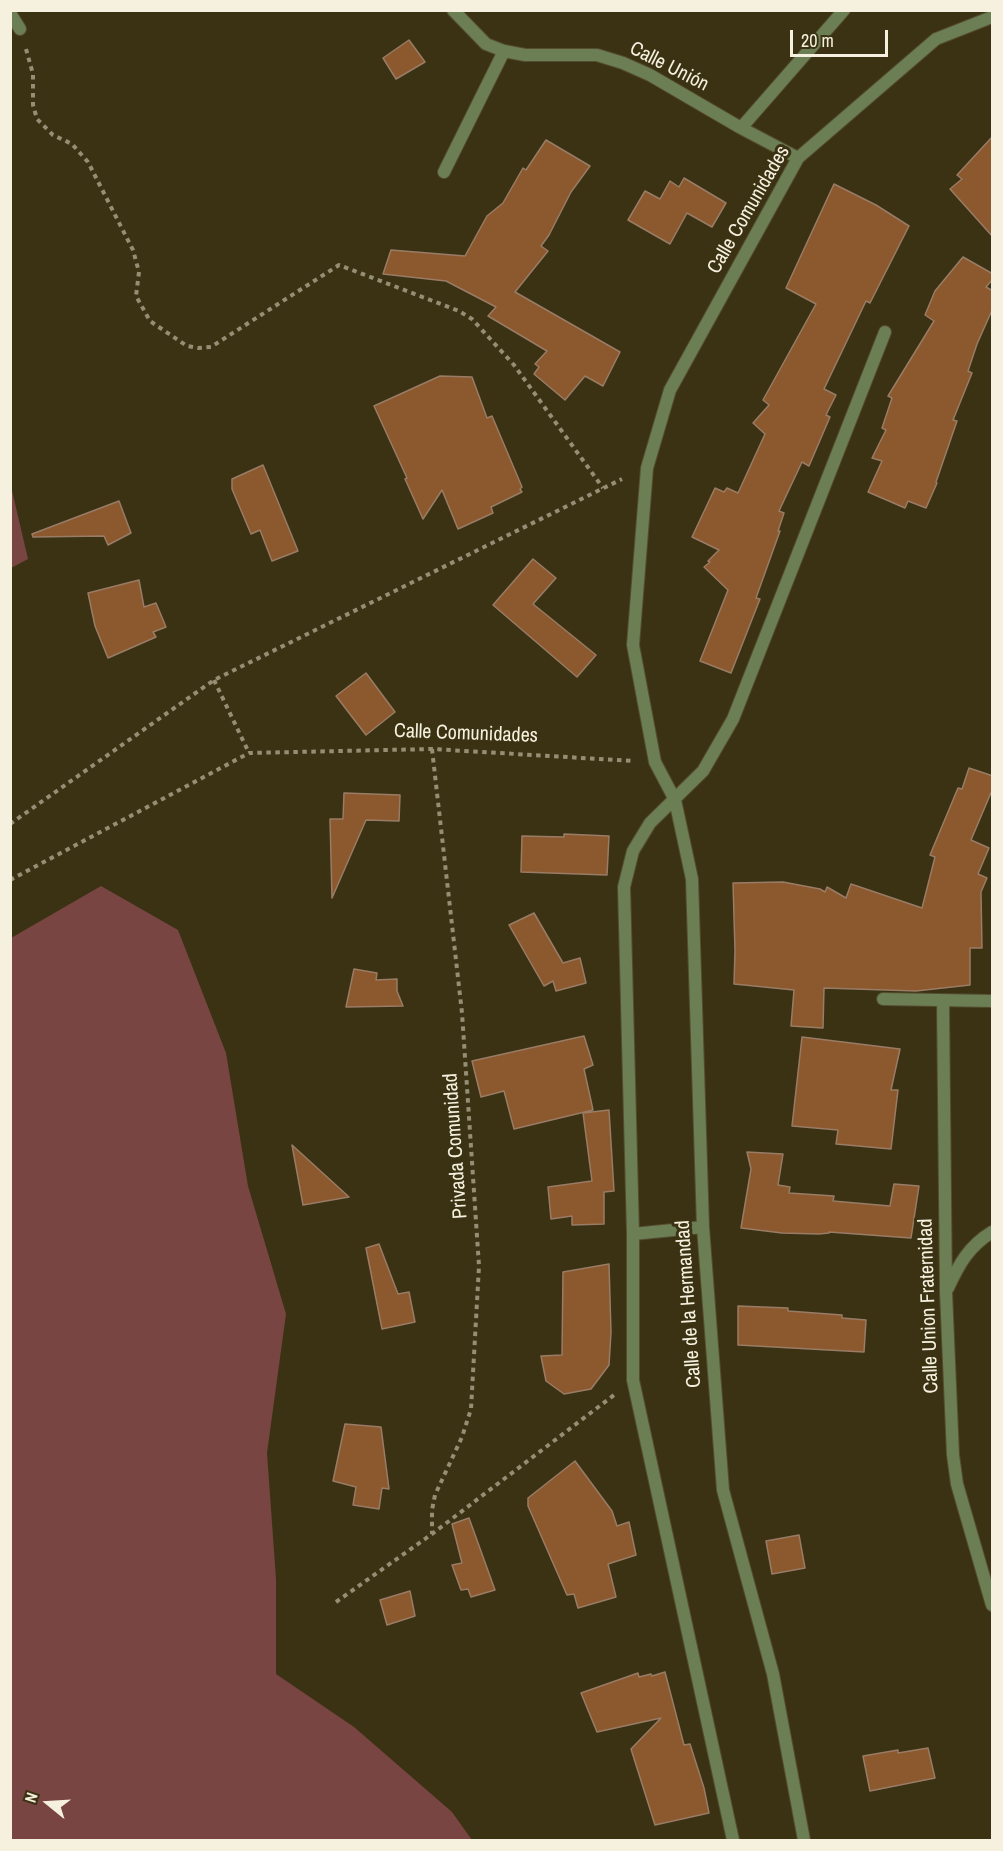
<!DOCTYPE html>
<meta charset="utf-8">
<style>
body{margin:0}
#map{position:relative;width:1003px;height:1851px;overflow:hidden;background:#3b3213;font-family:"Archivo Narrow",sans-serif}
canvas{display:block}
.frame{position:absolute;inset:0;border:12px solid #f6f1df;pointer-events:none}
.north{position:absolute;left:18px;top:1773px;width:60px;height:60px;-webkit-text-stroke:4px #3b3213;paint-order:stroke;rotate:288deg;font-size:16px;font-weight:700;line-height:24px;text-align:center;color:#f6f1df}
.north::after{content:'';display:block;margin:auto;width:21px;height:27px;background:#f6f1df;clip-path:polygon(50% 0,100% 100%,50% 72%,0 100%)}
.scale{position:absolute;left:790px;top:30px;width:98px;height:27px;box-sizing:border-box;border:3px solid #f6f1df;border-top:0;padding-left:8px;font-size:18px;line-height:21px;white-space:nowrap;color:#f6f1df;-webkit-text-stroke:4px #3b3213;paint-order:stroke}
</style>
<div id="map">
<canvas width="1003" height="1851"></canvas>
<div class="frame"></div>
<div class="north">N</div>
<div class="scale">20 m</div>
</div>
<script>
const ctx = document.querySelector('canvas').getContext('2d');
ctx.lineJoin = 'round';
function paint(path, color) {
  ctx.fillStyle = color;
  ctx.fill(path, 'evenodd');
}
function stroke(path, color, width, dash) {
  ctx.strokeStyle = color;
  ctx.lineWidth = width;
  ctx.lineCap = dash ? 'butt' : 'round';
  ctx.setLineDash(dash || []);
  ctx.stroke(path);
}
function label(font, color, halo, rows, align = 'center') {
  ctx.font = font + ' "Archivo Narrow",sans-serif';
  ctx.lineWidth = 6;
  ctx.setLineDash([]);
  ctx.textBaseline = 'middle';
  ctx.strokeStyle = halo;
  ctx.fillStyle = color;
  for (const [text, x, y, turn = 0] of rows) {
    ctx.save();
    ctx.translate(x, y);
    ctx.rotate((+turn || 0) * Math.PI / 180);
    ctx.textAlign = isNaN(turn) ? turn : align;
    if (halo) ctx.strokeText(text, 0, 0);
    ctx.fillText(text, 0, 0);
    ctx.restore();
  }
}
paint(new Path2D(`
 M10 482 28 559 11 568H10Z
 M101 886 178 930 226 1053 248 1186 286 1314 267 1453 276 1579V1674L354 1727 452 1812 472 1840H11V938Z`), '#794542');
const building = new Path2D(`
 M409 40 425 62 396 79 383 58Z
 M993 136V237L950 189 962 179 957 175Z
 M546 140 590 166 571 192 549 235 541 246 548 251 515 292 620 352 603 386 585 376 565 400 534 374 539 367 535 364 547 351 488 316 496 307 446 281 383 274 391 250 465 256 487 216 503 203 523 168 526 170Z
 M684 178 726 203 712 227 687 213 670 244 628 220 645 191 660 199 670 181 679 187Z
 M834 184 876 205 909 226 870 303 866 301 824 389 836 395 826 415 830 417 809 466 802 462 779 511 784 513 778 531H780L756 598 760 599 731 673 700 661 728 590 704 567 710 562 708 561 719 550 692 537 715 488 724 492 727 488 738 493 765 434 753 423 769 405 763 400 816 304 786 288Z
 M963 257 993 274V279L986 287 993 291V308L977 344 968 371 972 373 953 420 957 421 936 482 937 483 926 508 908 501 905 508 868 492 882 461 872 458 886 430 882 428 892 398 888 396 934 321 925 315 935 291Z
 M440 376 472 377 487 418 492 416 522 487 520 489 522 492 491 507 493 513 458 529 442 490 423 519 405 479 407 478 374 406Z
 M263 465 298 551 272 561 260 530 251 534 232 489V479Z
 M119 501 131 533 108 545 104 536 33 537 32 534Z
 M533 559 556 578 533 604 596 655 577 677 493 605Z
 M139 580 144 607 156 603 166 627 153 632 156 637 108 658 95 626 88 593Z
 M366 673 395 712 366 735 336 696Z
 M969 768 993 776V788L971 840 989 848 978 874 987 878 981 892 982 948H970V985L916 991 824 988 823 1028 791 1026 794 990 734 984 735 951 733 883 783 882 820 889 825 892 827 887 846 898 851 884 922 908 935 857 930 855 958 788 962 789Z
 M344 793 400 795 399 821 366 820 332 898 330 819H343Z
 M564 834 609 836 607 875 521 872 522 836 564 837Z
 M534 913 563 963 580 958 586 983 556 991 553 981 544 986 509 925Z
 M354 969 377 973 376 980 397 979V991L403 1006 346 1007Z
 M584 1036 593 1065 584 1069 593 1110 514 1129 504 1091 481 1097 472 1061Z
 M802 1037 900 1049 891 1090H898L891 1149 836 1144 838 1130 792 1126Z
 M609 1110 614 1191 604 1192V1224L572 1225V1216L551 1219 548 1187 592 1181 583 1113Z
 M292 1145 349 1197 303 1205Z
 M747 1152 783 1154 778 1185 790 1187 789 1193 834 1196 833 1201 890 1206 894 1184 919 1186 911 1238 829 1232V1233L819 1234 782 1233 741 1228 751 1169Z
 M379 1244 398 1294 409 1292 415 1322 382 1329 366 1248Z
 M609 1264 611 1332 609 1365 591 1389 564 1394 546 1381 541 1356 562 1355 563 1272Z
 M738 1306 788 1308V1311L842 1315V1318L866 1320 864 1352 738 1345Z
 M345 1424 381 1427 389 1489 382 1488 379 1509 353 1505 356 1487 333 1481Z
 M575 1461 612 1511 617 1526 629 1522 636 1555 608 1564 616 1597 578 1608 574 1594 567 1595 528 1506V1498Z
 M469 1518 495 1590 471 1597 468 1589 461 1590 452 1565 462 1563 452 1524Z
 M799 1535 805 1568 772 1574 766 1541Z
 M410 1591 415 1616 387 1625 380 1600Z
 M665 1672 684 1745 690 1744 704 1788 709 1813 655 1825 631 1749 661 1718 597 1732 581 1693 638 1673 639 1677 651 1674 652 1676Z
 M928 1748 935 1778 870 1791 863 1756 898 1750V1753Z`);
paint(building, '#8c582d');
stroke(building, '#997c66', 1.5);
const street = new Path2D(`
 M453 10 486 44 504 51 525 55H597L623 63 650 75 741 128 798 158
 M10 13 20 29
 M741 128 844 10
 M444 172 504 51
 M883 999 992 1001
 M943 1001 946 1292 953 1455 957 1484 992 1605
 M633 1234 703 1227
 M948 1288C959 1264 969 1246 992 1232
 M733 1840 633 1380V1234L624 887 633 851 650 823 703 771 733 719 885 332
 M804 1840 773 1674 723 1490 703 1227 692 879 675 800 655 762 633 645 647 468 670 390 798 158 936 39 992 17`);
stroke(street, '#554d30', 14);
stroke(new Path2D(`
 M26 49 33 74V105L37 119 53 135 72 144 88 162 133 250 139 272 136 296 150 321 187 346 198 348 211 347 339 265 459 311 472 319 514 365 603 488
 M214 680 249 753
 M432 749 462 1013 479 1266 471 1409 462 1437 435 1495 432 1510V1534
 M10 824 214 680 622 479
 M10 880 249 753 432 749 633 761
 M336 1602 432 1534 614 1395`), '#958e75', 4, [4.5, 4.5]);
stroke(street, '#6c7e53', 12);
label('20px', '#f6f1df', '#3b3213', [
 ["Calle Unión",669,67,27],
 ["Calle Comunidades",749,210,-60],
 ["Calle Comunidades",466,734,2],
 ["Privada Comunidad",456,1146,-94],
 ["Calle de la Hermandad",689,1304,-94],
 ["Calle Union Fraternidad",929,1306,-92]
]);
</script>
